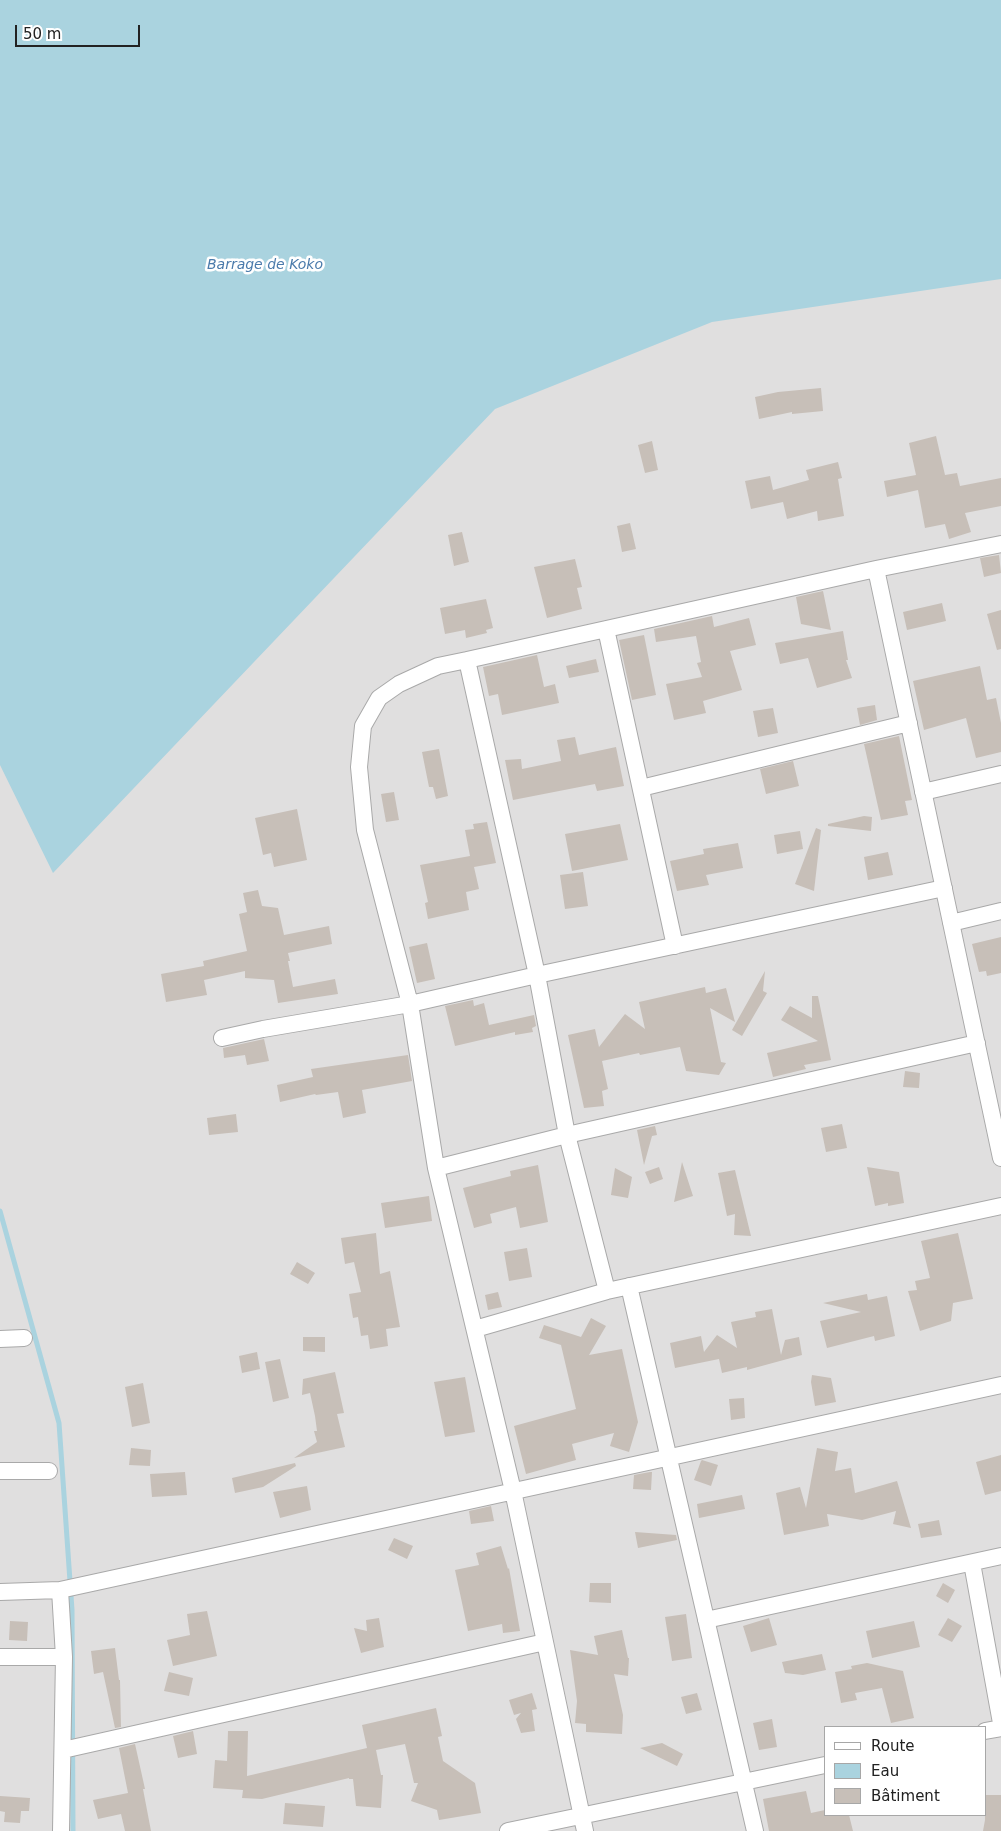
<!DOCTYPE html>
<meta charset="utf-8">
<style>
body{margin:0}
#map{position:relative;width:1001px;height:1831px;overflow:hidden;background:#f2efe9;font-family:"DejaVu Sans",sans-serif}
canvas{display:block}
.legend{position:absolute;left:824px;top:1726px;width:162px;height:90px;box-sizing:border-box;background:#fff;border:1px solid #a7a7a7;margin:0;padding:6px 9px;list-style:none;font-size:15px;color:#222}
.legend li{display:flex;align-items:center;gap:10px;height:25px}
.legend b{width:25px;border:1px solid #a7a7a7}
.scale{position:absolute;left:15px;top:25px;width:125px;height:22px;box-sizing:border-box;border:2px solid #222;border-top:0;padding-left:6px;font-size:15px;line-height:18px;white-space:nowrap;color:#222;-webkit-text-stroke:4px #fff;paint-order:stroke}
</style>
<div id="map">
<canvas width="1001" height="1831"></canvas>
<ul class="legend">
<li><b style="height:6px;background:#fff"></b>Route</li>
<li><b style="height:14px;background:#aad3df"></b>Eau</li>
<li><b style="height:14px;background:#c7bfb8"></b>Bâtiment</li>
</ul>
<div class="scale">50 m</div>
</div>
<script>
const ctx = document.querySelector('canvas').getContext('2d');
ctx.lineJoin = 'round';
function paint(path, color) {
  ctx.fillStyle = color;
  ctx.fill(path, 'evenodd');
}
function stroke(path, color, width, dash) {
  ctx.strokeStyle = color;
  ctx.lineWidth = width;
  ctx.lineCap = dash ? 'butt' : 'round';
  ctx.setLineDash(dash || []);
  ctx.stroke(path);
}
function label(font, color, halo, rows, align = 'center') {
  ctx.font = font + ' "DejaVu Sans",sans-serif';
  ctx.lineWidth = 5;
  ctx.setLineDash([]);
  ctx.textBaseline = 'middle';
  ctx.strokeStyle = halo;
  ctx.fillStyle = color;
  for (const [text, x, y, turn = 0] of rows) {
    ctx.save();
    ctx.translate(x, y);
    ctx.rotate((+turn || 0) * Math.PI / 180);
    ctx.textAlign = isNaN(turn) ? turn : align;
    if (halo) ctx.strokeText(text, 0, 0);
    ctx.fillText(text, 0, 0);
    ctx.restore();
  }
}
paint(new Path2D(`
 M0 0H1001V1831H0ZM825 1727H985V1815H825Z`), '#e0dfdf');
paint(new Path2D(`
 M0 0H1001V279L712 322 495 409 53 873 0 765Z`), '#aad3df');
stroke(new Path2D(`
 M0 1211 59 1423 72 1610 73 1831`), '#aad3df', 5);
paint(new Path2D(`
 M821 388 823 411 792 414V412L759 419 755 397 778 392Z
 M936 436 945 475 957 473 960 486 1001 478V506L965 513 971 532 949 539 945 524 925 528 918 490 887 497 884 481 916 475 909 443Z
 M652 441 658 470 645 473 638 445Z
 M838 462 842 478 838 479 844 516 818 521 817 511 787 519 783 502 751 509 745 481 770 476 773 490 809 480 806 470Z
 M630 523 636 549 622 552 617 526Z
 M462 532 469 562 454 566 448 535Z
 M999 555 1001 573 984 577 980 558Z
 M575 559 582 587 577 588 582 609 547 618 534 567Z
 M823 591 831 630 801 624 796 597Z
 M486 599 493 628 486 630 487 633 466 638 465 630 445 634 440 608Z
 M942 603 946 621 907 630 903 612Z
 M1001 610V649L997 650 987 614Z
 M712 616 714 627 749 618 756 645 730 651 742 690 703 701 706 713 674 720 666 684 702 677 697 663 701 662 696 636 656 642 654 629Z
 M843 631 848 660H846L852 678 817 688 808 658 780 664 775 643Z
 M644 635 656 695 632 700 619 640Z
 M537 655 544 687 555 684 559 703 502 715 498 694 489 696 483 667Z
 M596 659 599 672 569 678 566 666Z
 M980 666 987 700 996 698 1001 723V752L976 758 966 718 924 730 913 681Z
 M875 705 877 720 860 725 857 708Z
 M773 708 778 733 758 737 753 711Z
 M899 736 912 800 905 801 908 815 881 820 864 744Z
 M575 737 579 755 616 747 624 786 597 791 595 784 513 800 505 760 521 759 522 769 561 761 557 740Z
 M439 749 448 796 436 799 433 787H429L422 752Z
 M793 761 799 786 766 794 760 769Z
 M394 792 399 820 386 822 381 794Z
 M297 809 307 860 274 867 271 853 263 855 255 818Z
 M864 816 872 817 871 831 828 826V824Z
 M487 822 496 863 474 867 479 889 466 892 469 910 428 919 425 903 428 902 420 865 470 856 465 830 474 829 473 824Z
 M620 824 628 860 572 871 565 834Z
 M816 828 821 830 814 891 795 884Z
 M800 831 803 849 777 854 774 835Z
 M738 843 743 868 706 875 709 885 677 891 670 861 704 854 703 849Z
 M888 852 893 875 868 880 864 857Z
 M583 872 588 906 565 909 560 875Z
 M258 890 262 906 278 908 284 935 329 926 332 944 288 953 290 961H288L293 987 335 979 338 994 278 1003 274 980 245 978V971L204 980 207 995 166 1002 161 974 204 966 203 961 247 951 239 914 247 912 243 893Z
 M1001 937V973L987 976 986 971 979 972 972 944Z
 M427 943 435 979 417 983 409 947Z
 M765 971 763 991 767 993 742 1036 732 1030Z
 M705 987 706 993 726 988 735 1022 710 1008 721 1062 726 1063 719 1075 686 1071 680 1047 640 1055 639 1053 602 1061 608 1089 602 1091 604 1106 584 1108 568 1035 595 1029 599 1047 625 1014 645 1029 639 1002Z
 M812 996H818L831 1060 804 1065 806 1069 773 1077 767 1053 818 1041 781 1020 790 1006 812 1018Z
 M473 1000 474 1006 484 1003 489 1025 534 1015 536 1026 532 1028 533 1032 515 1035V1032L455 1046 445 1006Z
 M264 1039 269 1061 247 1065 245 1055 224 1058 223 1048Z
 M408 1055 412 1081 362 1090 366 1113 343 1118 338 1092 316 1095 315 1094 280 1102 277 1085 313 1077 311 1069Z
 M905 1071 920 1073 919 1088 903 1087Z
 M236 1114 238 1132 209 1135 207 1118Z
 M842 1124 847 1148 826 1152 821 1128Z
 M655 1126 657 1135 652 1136 644 1165 637 1130Z
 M682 1162 693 1196 674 1202Z
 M538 1165 548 1222 520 1228 516 1207 490 1214 492 1223 474 1228 463 1188 511 1176 510 1171Z
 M659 1167 663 1179 650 1184 645 1172Z
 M867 1167 899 1172 904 1203 888 1206V1203L875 1206Z
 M615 1168 632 1177 628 1198 611 1195Z
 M735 1170 740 1191 751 1236 734 1235 735 1214 727 1216 718 1173Z
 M429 1196 432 1221 385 1228 381 1203Z
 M376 1233 380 1274 390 1271 400 1327 386 1329 388 1346 370 1349 368 1335 361 1336 358 1317 353 1318 349 1294 361 1292 354 1262 345 1264 341 1238Z
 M958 1233 973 1299 953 1303 951 1321 920 1331 908 1291 917 1290 915 1281 930 1278 921 1241Z
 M527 1248 532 1277 509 1281 504 1252Z
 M297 1262 315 1273 308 1284 290 1274Z
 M498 1292 502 1307 488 1310 485 1295Z
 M867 1294 868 1300 887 1296 895 1336 875 1341 874 1336 827 1348 820 1321 861 1312 823 1303Z
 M772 1309 781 1355 785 1340 799 1337 802 1355 747 1370V1367L722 1373 719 1359 675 1368 670 1343 701 1336 704 1352 717 1335 737 1348 731 1322 756 1317 755 1312Z
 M591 1318 606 1326 589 1355 622 1349 638 1422 629 1452 610 1446 614 1433 572 1444 576 1460 526 1474 514 1426 576 1409 561 1345 539 1338 544 1325 581 1337Z
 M303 1337H325V1352L303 1351Z
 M257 1352 260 1369 242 1373 239 1356Z
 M280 1359 289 1398 273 1402 265 1362Z
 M335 1372 344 1413 337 1414 345 1447 294 1458 317 1442 314 1431H317L315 1416 310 1393 302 1395 303 1379Z
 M812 1375 831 1378 836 1402 815 1406 811 1382Z
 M465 1377 475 1432 445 1437 434 1382Z
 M143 1383 150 1423 132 1427 125 1387Z
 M744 1398 745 1418 731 1420 729 1399Z
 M131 1448 151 1450 150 1466 129 1465Z
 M817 1448 838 1452 835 1471 851 1468 855 1493 897 1481 911 1528 893 1524 896 1511 862 1520 827 1514 829 1526 784 1535 776 1493 800 1487 806 1508Z
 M1001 1455V1491L985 1495 976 1462Z
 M702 1460 718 1465 711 1486 694 1480 701 1461Z
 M295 1463 296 1466 263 1487 235 1493 232 1478Z
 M185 1472 187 1495 152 1497 150 1474Z
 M650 1472H652L651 1490 633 1489 634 1475Z
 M307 1486 311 1510 280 1518 273 1492Z
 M742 1495 745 1509 699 1518 697 1504Z
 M491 1506 494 1521 471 1524 469 1511Z
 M939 1520 942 1535 921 1538 918 1524Z
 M635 1532 676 1535 677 1540 638 1548Z
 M394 1538 413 1546 407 1559 388 1550Z
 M501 1546 508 1569 509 1568 520 1631 503 1633 502 1624 468 1631 455 1570 479 1565 476 1553Z
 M590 1583H611V1603L589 1602Z
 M943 1583 955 1590 948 1603 936 1596Z
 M207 1611 217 1656 173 1666 167 1640 190 1635 187 1614Z
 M686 1614 692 1658 672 1661 665 1617Z
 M379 1618 384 1647 361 1653 354 1628 367 1631 366 1620Z
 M769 1618 777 1645 751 1652 743 1626Z
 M948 1618 962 1626 952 1642 938 1635Z
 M10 1621 28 1622 27 1641 9 1640Z
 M914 1621 920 1647 872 1658 866 1631Z
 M622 1630 628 1658H629L628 1676 614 1674 623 1715 622 1734 586 1732V1724L575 1723 577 1701 570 1650 598 1655 594 1636Z
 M115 1648 119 1680H120L121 1727 115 1728 103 1672 94 1674 91 1651Z
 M822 1654 826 1670 803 1675 785 1673 782 1662Z
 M867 1663 903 1671 914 1718 891 1723 882 1688 855 1693 857 1700 841 1703 835 1672 852 1669 851 1666Z
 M169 1672 193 1678 189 1696 164 1691Z
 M532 1693 537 1709 532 1710 535 1731 521 1733 516 1719 521 1713 514 1715 509 1700Z
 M697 1693 702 1710 686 1714 681 1697Z
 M436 1708 442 1736 438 1737 443 1761 475 1783 481 1813 439 1820 437 1810 411 1801 418 1783H414L405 1744 376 1750 381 1775H383L381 1808 356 1806 353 1779H349V1778L262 1799 242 1798 243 1790 213 1788 215 1760 227 1761 228 1731H248L247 1776 367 1748 362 1725Z
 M772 1719 777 1747 759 1750 753 1723Z
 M193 1731 197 1754 178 1758 173 1736Z
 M662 1743 683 1754 677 1766 640 1748Z
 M135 1744 145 1789H143L151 1831H125L121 1814 98 1819 93 1800 128 1793 119 1748Z
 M806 1791 811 1813 825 1810V1815H849L853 1831H769L763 1799Z
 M985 1795H1001V1831H983L985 1820Z
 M0 1796 30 1798 29 1811H21L20 1823 4 1822 5 1812 0 1811Z
 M285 1803 325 1806 323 1827 283 1824Z`), '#c7bfb8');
const street = new Path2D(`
 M876 569 1001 1158
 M606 629 675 946
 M467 660 438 666 399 684 379 698 363 726 359 767 365 830 410 1004 436 1168 513 1491 585 1831
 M641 788 909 723
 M923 792 1001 774
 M951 923 1001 911
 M222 1038 263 1029 410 1004 537 975 944 888
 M436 1168 567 1135 977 1043
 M629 1286 755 1831
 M607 1291 567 1135 537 975 467 660 876 569 1001 544
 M475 1329 607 1291 1001 1206
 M0 1339 24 1338
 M0 1471H49
 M972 1563 1001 1723
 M60 1590 64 1657 61 1831
 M0 1592 60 1590 1001 1385
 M706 1620 1001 1556
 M0 1657H64
 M985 1731 1001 1728
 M63 1750 545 1642
 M508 1831 825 1765`);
stroke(street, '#a9a9a9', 18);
stroke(street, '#fff', 16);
label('italic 14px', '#4a7aab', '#fff', [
 ["Barrage de Koko",265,265]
]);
</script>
